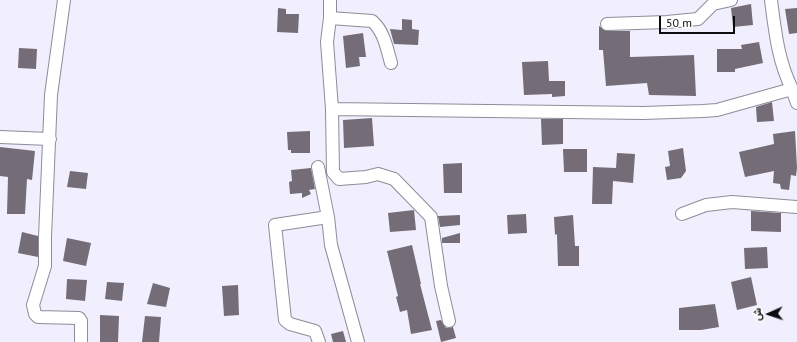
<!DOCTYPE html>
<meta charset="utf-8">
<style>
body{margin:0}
#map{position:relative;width:797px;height:342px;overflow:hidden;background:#f1effd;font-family:"PT Sans",Vazirmatn,sans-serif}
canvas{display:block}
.north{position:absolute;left:749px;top:294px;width:40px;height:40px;-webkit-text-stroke:3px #fefefe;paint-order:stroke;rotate:267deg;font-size:11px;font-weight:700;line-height:16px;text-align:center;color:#0c0c10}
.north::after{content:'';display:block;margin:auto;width:14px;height:18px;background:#0c0c10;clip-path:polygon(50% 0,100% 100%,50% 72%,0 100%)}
.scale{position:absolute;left:659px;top:16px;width:76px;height:18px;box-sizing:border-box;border:2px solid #0c0c10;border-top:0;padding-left:5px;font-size:12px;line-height:14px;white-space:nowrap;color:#0c0c10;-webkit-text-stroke:3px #fefefe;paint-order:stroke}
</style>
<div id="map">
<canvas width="797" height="342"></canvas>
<div class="north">ش</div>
<div class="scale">50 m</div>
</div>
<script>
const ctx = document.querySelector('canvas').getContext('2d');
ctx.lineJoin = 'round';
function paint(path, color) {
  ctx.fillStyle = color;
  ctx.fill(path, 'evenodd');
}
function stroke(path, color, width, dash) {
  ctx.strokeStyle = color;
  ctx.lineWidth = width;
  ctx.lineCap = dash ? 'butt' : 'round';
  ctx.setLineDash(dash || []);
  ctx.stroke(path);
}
paint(new Path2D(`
 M751 4 753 25 733 27 731 8Z
 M278 8 286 9V14H299L298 33 277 32Z
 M797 8V33L789 34 785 9Z
 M402 19 412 20V29L419 30 418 45 394 44 390 29 402 30Z
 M599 26 607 31H630V57L694 55 696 96 649 95 647 83 606 86 603 50H599Z
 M363 33 366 57H359L360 66 346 68 343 36Z
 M759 42 763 63 735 69V72H717V49H742L741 45Z
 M19 48 37 49 36 69 18 68Z
 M548 61 549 81H565V96L552 97V94L524 95 522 62Z
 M772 102 774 121 757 122 756 107Z
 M372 118 374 146 344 148 343 120Z
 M541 119H563V144L542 145Z
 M310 131V153H291V150H288L287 132Z
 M795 131 797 168 796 176 791 175 789 190 781 189 780 184 773 183 774 171 745 177 739 152 774 144 773 134Z
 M0 147 35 151 32 180 27 179 25 214H7L8 177 0 176Z
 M683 148 686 171 681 178 667 180 665 167 670 166 668 151Z
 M563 149H587V172H564Z
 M617 153 635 154 633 183 613 181 612 204H592L593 167 616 168Z
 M462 163V193H444L443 164Z
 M311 168 315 189 309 190 311 194 302 198V193L290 194 289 182 292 181 291 170Z
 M70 171 88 173 86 189 67 187Z
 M414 210 416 230 390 232 388 213Z
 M751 211 781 213V232L751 231Z
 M526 214 527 233 508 234 507 215Z
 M460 215V225L440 227 438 216Z
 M573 215 575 246H579V266H558L557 234 555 235 554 217Z
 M22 232 38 236V257L18 253Z
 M460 233V243H442V238Z
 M67 238 91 243 86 266 63 261Z
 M412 245 421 284H420L432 330 411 334 407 310 400 312 396 297 398 296 387 251Z
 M767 247 768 268 745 269 744 248Z
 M751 277 757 305 737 310 731 282Z
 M67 279 87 280 85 301 66 299Z
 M107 282 124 283 122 301 105 299Z
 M153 283 170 288 166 307 147 304Z
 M238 285 239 315 224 316 222 286Z
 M715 304 719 327 701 330H679V308Z
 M100 315 119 316 118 342H100Z
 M145 316 161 317 159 342H142Z
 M441 320 446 328 453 327 456 338 441 342 436 321Z
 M343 331 346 342H333L331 334Z`), '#746c76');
const street = new Path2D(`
 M64 0 51 95 45 237V266L33 305 35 314 38 317 79 318 81 321V342
 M330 0V18L327 42 332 109 333 172 339 179 366 177 378 174 394 179 431 217 441 286 449 321
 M330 18 372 21C384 31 387 49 391 63
 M607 24 667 22 698 19 713 4 731 0
 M792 89 797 103
 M332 109 643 113 703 111 717 110 792 89C778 61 775 31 771 0
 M0 137 50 139
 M318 167 328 217 275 225 285 320 290 324 315 331 319 342
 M682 214 706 205 732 202 797 207
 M328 217 331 245 358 342`);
stroke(street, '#8d8c98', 14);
stroke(street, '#fff', 12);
</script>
